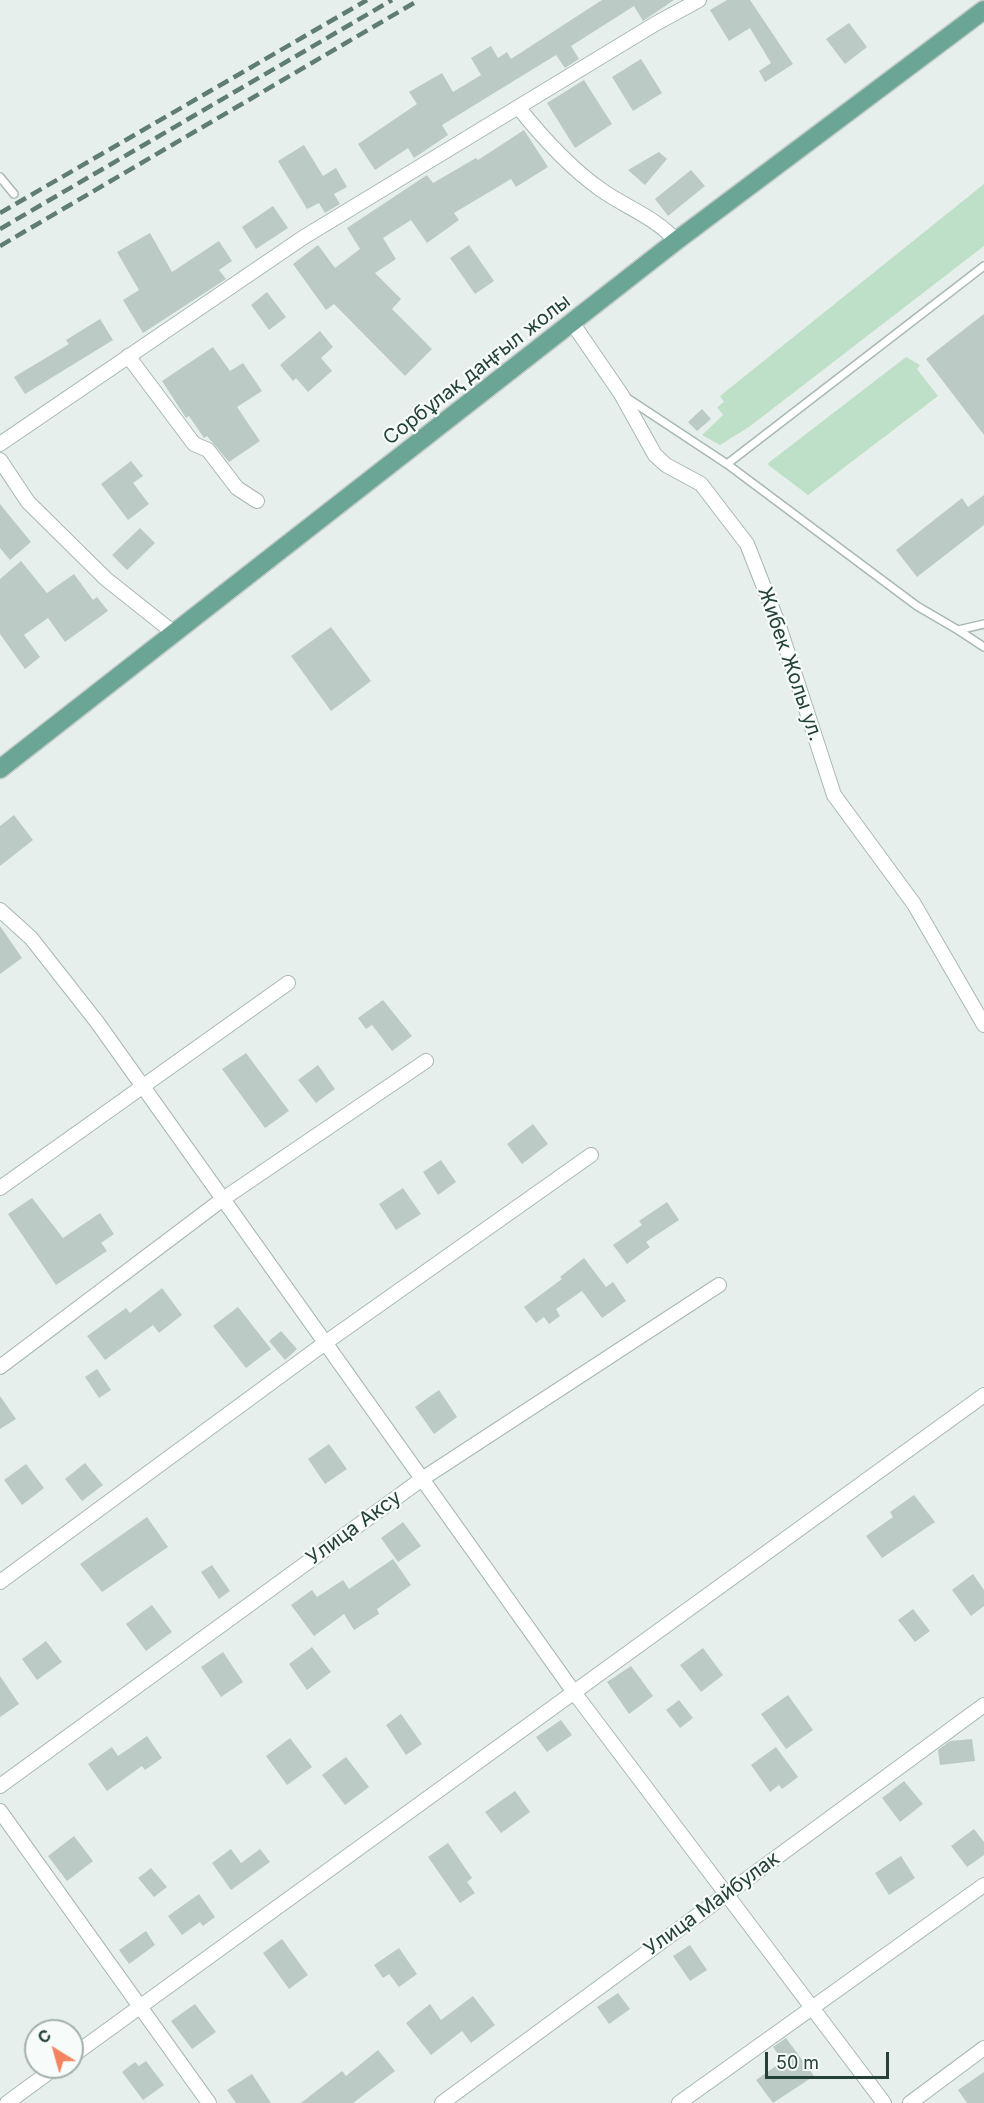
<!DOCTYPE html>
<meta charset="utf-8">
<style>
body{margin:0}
#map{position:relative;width:984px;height:2103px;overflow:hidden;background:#e6efeb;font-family:Inter,sans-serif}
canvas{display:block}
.north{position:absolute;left:24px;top:2019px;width:60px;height:60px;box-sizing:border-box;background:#f7fbf9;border:2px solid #a3b1ad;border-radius:50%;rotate:323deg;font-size:16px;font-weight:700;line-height:24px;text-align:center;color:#24423a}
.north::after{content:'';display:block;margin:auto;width:21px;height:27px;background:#f4845f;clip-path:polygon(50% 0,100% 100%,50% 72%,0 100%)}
.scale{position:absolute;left:765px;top:2052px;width:124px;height:27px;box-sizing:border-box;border:3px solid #24423a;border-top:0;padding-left:8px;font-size:18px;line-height:21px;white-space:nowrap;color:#24423a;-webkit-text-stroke:4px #f7fbf9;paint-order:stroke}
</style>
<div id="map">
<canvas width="984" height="2103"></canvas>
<div class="north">С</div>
<div class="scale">50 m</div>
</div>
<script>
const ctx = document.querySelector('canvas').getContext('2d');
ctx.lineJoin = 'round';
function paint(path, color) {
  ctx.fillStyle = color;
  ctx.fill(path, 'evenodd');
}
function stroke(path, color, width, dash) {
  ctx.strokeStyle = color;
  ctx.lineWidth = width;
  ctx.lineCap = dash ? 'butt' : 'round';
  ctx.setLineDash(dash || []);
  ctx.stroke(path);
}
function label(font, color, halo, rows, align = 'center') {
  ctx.font = font + ' Inter,sans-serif';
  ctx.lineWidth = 4.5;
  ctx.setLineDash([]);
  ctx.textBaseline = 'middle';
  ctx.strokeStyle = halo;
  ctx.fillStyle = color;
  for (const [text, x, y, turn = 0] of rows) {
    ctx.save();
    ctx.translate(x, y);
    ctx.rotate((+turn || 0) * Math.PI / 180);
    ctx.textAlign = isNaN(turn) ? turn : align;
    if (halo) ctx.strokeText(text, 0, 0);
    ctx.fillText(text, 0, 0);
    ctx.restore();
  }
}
paint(new Path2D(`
 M984 184V246L749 427 720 445 702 435 723 415 717 407 724 402 720 396Z
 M906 357 920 365 917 369 938 396 808 495 767 464Z`), '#bfe0c8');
paint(new Path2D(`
 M602 0H674L643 21 634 6 571 46 579 59 565 68 556 55 442 125 448 135 414 158 408 148 375 170 358 144 417 104 409 92 442 73 453 92 481 75 471 58 491 46 498 58 507 52 511 59Z
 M727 0H750L793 64 765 82 759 71 771 63 750 28 729 41 710 10Z
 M849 23 867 47 845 64 826 39Z
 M641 59 662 93 633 111 612 77Z
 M584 80 612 124 575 148 547 103Z
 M524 130 548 167 516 187 511 179 454 213 459 220 427 243 411 220 383 238 396 259 375 273 401 299 392 309 432 349 405 376 334 304 326 310 293 264 318 245 335 268 360 249 347 228 427 175 433 183 476 158 478 160Z
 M304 145 323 176 336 168 347 187 334 194 340 204 325 213 319 203 307 209 278 161Z
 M659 152 667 159 645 185 628 170Z
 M691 170 705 186 668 216 655 199Z
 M273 206 288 228 256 249 242 227Z
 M150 233 172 272 219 241 232 261 219 270 226 279 143 333 123 300 139 290 117 252Z
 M469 245 494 281 475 294 450 258Z
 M267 292 286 317 269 330 251 305Z
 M984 314V435L926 359Z
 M100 319 113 340 25 394 14 377 69 344 66 340Z
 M320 331 333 347 321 358 332 371 308 392 296 378 293 381 280 365Z
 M213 347 230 371 243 363 262 391 237 407 260 441 229 462 207 436 204 438 189 416 186 418 162 381Z
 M702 409 711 419 697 431 688 422Z
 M131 461 143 476 133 483 149 504 128 520 101 484Z
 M984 495V525L917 577 896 550 962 498 968 507Z
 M0 504 31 542 10 560 0 548Z
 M140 528 155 543 127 570 112 555Z
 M21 561 47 593 74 574 93 600 97 597 108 611 65 642 48 618 24 635 40 657 25 669 0 634V579Z
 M331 627 371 681 331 711 291 656Z
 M14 815 33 840 0 866V826Z
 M0 926 22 958 0 974Z
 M383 1000 412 1036 392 1051 372 1025 366 1029 358 1018Z
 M246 1053 289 1111 265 1128 222 1069Z
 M318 1065 335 1089 316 1103 298 1080Z
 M533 1124 548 1144 522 1164 507 1144Z
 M441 1160 456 1182 438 1195 423 1172Z
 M403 1188 421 1214 396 1230 379 1204Z
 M32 1198 63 1238 100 1213 114 1234 101 1243 107 1251 56 1285 8 1214Z
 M667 1202 679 1220 646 1242 650 1247 627 1264 613 1245 642 1225 639 1221Z
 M584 1258 606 1287 613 1282 626 1301 602 1318 582 1291 556 1309 560 1316 549 1324 544 1317 536 1323 524 1307 562 1279 560 1277Z
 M162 1288 182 1315 159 1333 153 1325 105 1360 87 1336 126 1308 130 1313Z
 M238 1307 271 1349 246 1368 213 1326Z
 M281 1331 297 1349 285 1360 269 1341Z
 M97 1369 111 1390 99 1398 85 1377Z
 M439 1390 457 1417 434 1434 415 1407Z
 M0 1396 16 1419 0 1429Z
 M329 1444 347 1469 325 1484 308 1459Z
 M85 1463 103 1485 82 1501 65 1479Z
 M26 1464 44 1488 22 1505 4 1480Z
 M914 1495 935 1522 882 1558 866 1536 893 1517 890 1512Z
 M147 1517 168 1547 102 1592 80 1564Z
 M403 1522 421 1546 398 1562 381 1538Z
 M393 1559 411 1585 377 1609 379 1614 354 1630 344 1614 314 1636 291 1605 312 1590 317 1597 343 1580 349 1589Z
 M212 1565 230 1591 219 1599 201 1572Z
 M973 1574 984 1590V1606L971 1616 952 1590Z
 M152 1605 172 1632 146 1651 126 1624Z
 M913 1609 930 1631 915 1642 898 1620Z
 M46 1641 62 1662 37 1680 22 1659Z
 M312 1647 331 1672 307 1690 289 1664Z
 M703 1648 723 1675 701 1692 680 1665Z
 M223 1652 243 1682 221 1697 201 1667Z
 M631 1666 653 1696 629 1714 607 1682Z
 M0 1676 19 1704 0 1717Z
 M788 1695 813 1730 786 1749 761 1714Z
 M679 1700 693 1718 680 1728 666 1710Z
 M401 1714 422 1744 406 1755 386 1725Z
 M561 1720 572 1735 547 1752 536 1737Z
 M147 1736 162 1758 145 1770 142 1766 107 1791 88 1764 112 1747 118 1756Z
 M290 1738 312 1767 287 1785 266 1756Z
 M972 1739 975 1761 940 1765 938 1750 950 1741Z
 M776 1747 798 1777 782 1789 779 1785 770 1792 751 1765Z
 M346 1757 369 1787 345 1805 322 1775Z
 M904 1781 923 1804 900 1822 882 1798Z
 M515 1791 530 1812 501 1833 485 1812Z
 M974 1829 984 1842V1855L967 1867 951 1846Z
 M74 1836 93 1861 67 1881 48 1856Z
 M448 1843 472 1878 467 1882 475 1893 460 1903 428 1857Z
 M231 1849 241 1863 260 1849 270 1862 231 1890 212 1863Z
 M901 1856 915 1878 889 1895 875 1873Z
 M151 1868 167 1887 154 1897 138 1878Z
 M199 1894 215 1917 203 1926 200 1922 182 1935 168 1916Z
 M146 1931 155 1945 129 1964 119 1950Z
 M282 1939 308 1975 289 1989 263 1953Z
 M690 1945 707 1970 690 1981 673 1956Z
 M399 1948 417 1974 399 1987 389 1974 383 1978 374 1965Z
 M618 1993 630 2009 609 2024 597 2007Z
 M473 1996 495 2025 471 2043 462 2031 431 2055 406 2023 430 2004 441 2020Z
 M195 2004 216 2032 192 2049 171 2021Z
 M786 2038 814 2076 773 2103 756 2080 783 2061 773 2047Z
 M378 2050 395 2071 353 2103H301L342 2071 346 2076Z
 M146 2061 164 2085 143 2100 122 2072 135 2062 139 2066Z
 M984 2072V2103H967L958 2090Z
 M252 2074 271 2103H236L227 2090Z`), '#bbcac4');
const lane = new Path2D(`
 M0 177 14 194
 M984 266 727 464 917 606 958 630 984 624
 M627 398 727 464
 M958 630 984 647`);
const street = new Path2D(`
 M518 107C542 137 569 167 600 189 625 207 657 218 676 241
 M573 324 621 394 655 455 666 465 701 484 747 544 778 623 834 795 914 904 984 1025
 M128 356 194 444 208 450 237 488 257 501
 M0 444 304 237 655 24 699 0
 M0 460 28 502 106 579 174 633
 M0 910 31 938 97 1022 573 1691 884 2103
 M0 1188 288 983
 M0 1367 223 1199 426 1061
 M0 1582 325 1343 591 1155
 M0 1786 422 1479 719 1285
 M0 1811 209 2103
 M72 2056 984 1395
 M7 2103 56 2067
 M442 2103 984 1705
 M679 2103 984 1885
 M910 2103 984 2048`);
const primary = new Path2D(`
 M0 769 676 241 984 10`);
stroke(lane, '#a8b8b2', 10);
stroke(street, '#a8b8b2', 16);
stroke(primary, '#c2cac8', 21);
stroke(lane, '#fff', 7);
stroke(street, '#fff', 14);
stroke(primary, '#6aa596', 18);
stroke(new Path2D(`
 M0 213 367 0
 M0 229 392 0
 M0 246 419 0`), '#5f7d75', 4.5, [12, 6]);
label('20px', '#24423a', '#f7fbf9', [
 ["Сорбұлақ даңғыл жолы",477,370,-38],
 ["Жибек Жолы ул.",790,664,71],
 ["Улица Аксу",354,1528,-36],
 ["Улица Майбулак",712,1904,-36]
]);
</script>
